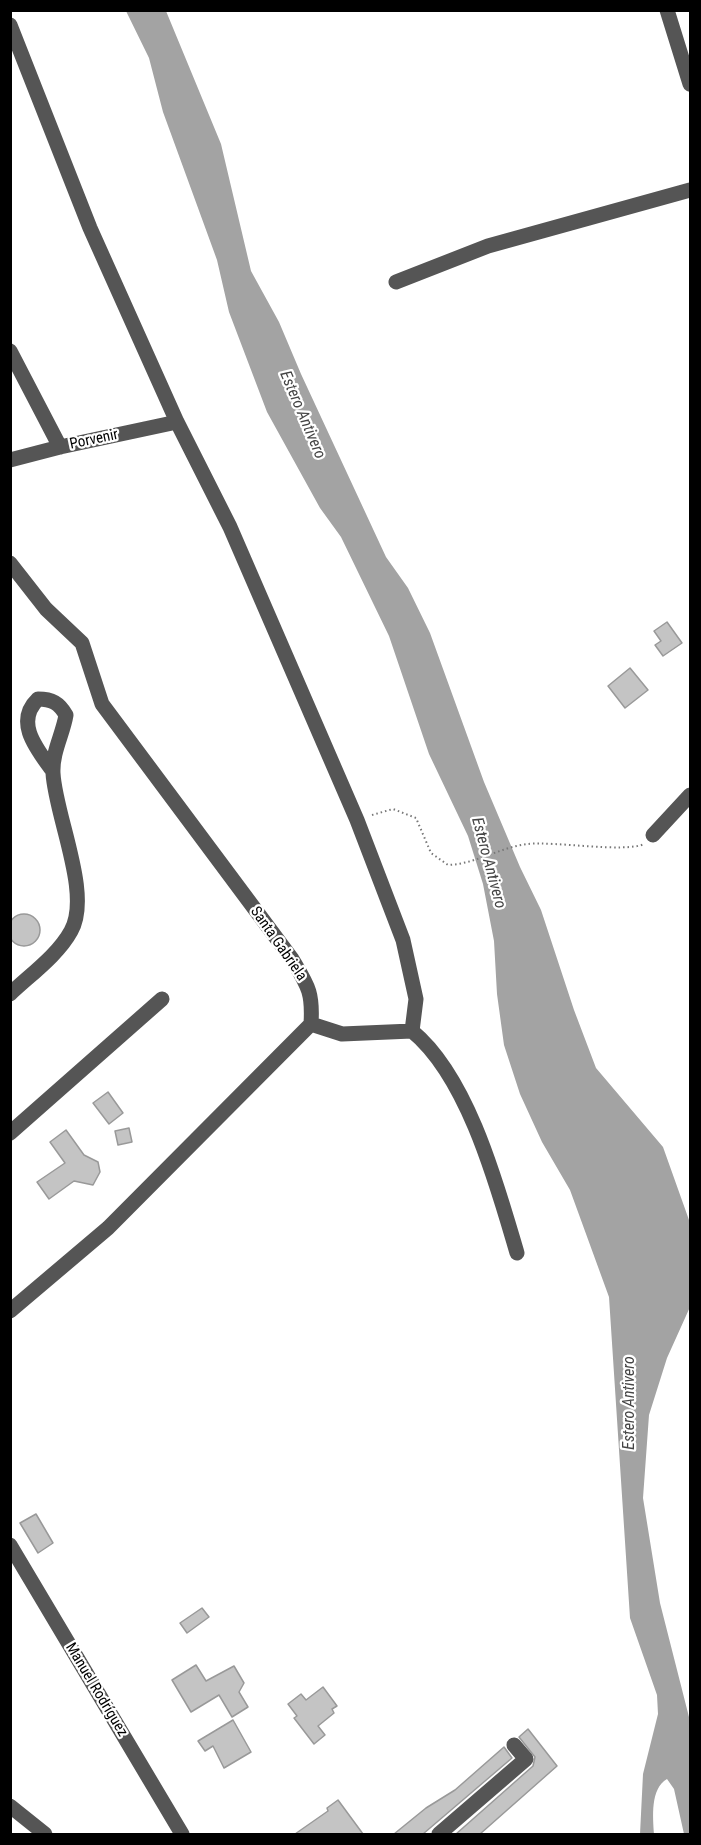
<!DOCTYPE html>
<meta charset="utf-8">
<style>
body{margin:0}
#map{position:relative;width:701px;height:1845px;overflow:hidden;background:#fff;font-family:"Roboto Condensed",sans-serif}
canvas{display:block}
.frame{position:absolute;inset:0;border:12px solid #000;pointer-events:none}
</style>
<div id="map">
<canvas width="701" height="1845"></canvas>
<div class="frame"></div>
</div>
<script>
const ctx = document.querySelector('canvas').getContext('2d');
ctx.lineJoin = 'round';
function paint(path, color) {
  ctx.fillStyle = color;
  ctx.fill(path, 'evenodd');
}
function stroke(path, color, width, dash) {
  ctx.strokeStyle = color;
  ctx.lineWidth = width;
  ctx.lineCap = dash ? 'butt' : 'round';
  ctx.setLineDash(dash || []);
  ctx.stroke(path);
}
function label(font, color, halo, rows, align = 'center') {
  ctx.font = font + ' "Roboto Condensed",sans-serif';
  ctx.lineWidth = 4.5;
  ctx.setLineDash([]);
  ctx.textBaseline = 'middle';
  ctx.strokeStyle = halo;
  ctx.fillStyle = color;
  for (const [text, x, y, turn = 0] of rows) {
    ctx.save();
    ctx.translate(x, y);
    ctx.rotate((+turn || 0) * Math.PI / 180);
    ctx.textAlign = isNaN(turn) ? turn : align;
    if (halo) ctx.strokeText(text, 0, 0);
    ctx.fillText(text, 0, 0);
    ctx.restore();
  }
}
paint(new Path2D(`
 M126 11H166L221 144 251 271 279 322 301 374 386 557 408 588 430 633 484 782 520 867 541 910 574 1010 596 1068 663 1147 689 1220 690 1307 667 1358 649 1415 643 1498 660 1603 690 1721V1834H684L674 1789 667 1779C650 1789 653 1817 654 1834H640L643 1774 658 1714 657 1695 630 1618 609 1297 570 1190 542 1142 520 1094 504 1045 497 994 494 941 483 884 468 836 429 754 389 636 341 537 320 508 267 412 229 312 217 260 163 112 149 58Z`), '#a3a3a3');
const building = new Path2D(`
 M667 622 682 643 663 656 655 645 661 641 654 631Z
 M630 668 648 690 625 708 608 686Z
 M8 930a16 16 0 1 1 32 0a16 16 0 1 1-32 0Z
 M108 1092 123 1113 109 1124 93 1103Z
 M129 1128 132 1142 118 1145 115 1131Z
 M66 1130 84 1155 98 1162 100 1172 93 1185 74 1181 49 1199 37 1182 65 1163 50 1142Z
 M36 1514 53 1543 38 1553 20 1523Z
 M202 1608 209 1617 187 1633 180 1623Z
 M196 1665 206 1681 234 1666 244 1683 239 1692 248 1707 232 1717 219 1695 191 1712 172 1680Z
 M323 1687 337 1706 332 1709 334 1713 318 1726 325 1735 314 1744 294 1718 297 1716 288 1704 301 1694 306 1700Z
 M233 1720 251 1752 224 1768 213 1746 205 1751 198 1741Z
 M528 1729 557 1766 480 1834H456L533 1766 535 1757 519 1737Z
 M504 1747 512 1758 423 1834H394L426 1808 455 1790Z
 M338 1800 363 1834H295L328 1811 327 1808Z`);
paint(building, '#c4c4c4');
stroke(building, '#999', 1.5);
stroke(new Path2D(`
 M372 815 393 809 416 818 431 853 448 865C476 864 500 847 528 844 554 841 625 853 644 844`), '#777', 2, [1.5, 3]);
stroke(new Path2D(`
 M667 10 690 84
 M10 25 90 228 177 422 230 527 357 820 403 940 416 999 412 1031
 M396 282 488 246 690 190
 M10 351 60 447
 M10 460 60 447 177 422
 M10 563 46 609 82 643 102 704 292 959C308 986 313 992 311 1024L108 1228 10 1311
 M653 835 690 795
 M10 994C30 975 58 955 71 931 92 894 55 815 53 773 52 752 63 734 66 715 59 703 52 699 38 699 14 722 37 749 52 770
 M311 1024 342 1034 412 1031C468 1077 497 1185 517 1253
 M10 1133 162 999
 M10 1545 182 1834
 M10 1806 45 1834
 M439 1834 526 1759 514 1745`), '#555', 15);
label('15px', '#000', '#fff', [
 ["Porvenir",94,440,-12],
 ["Santa Gabriela",278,944,55],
 ["Manuel Rodríguez",96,1690,59]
]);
label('italic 16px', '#444', '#fff', [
 ["Estero Antivero",302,415,67],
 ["Estero Antivero",488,863,75],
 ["Estero Antivero",630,1403,-90]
]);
</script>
